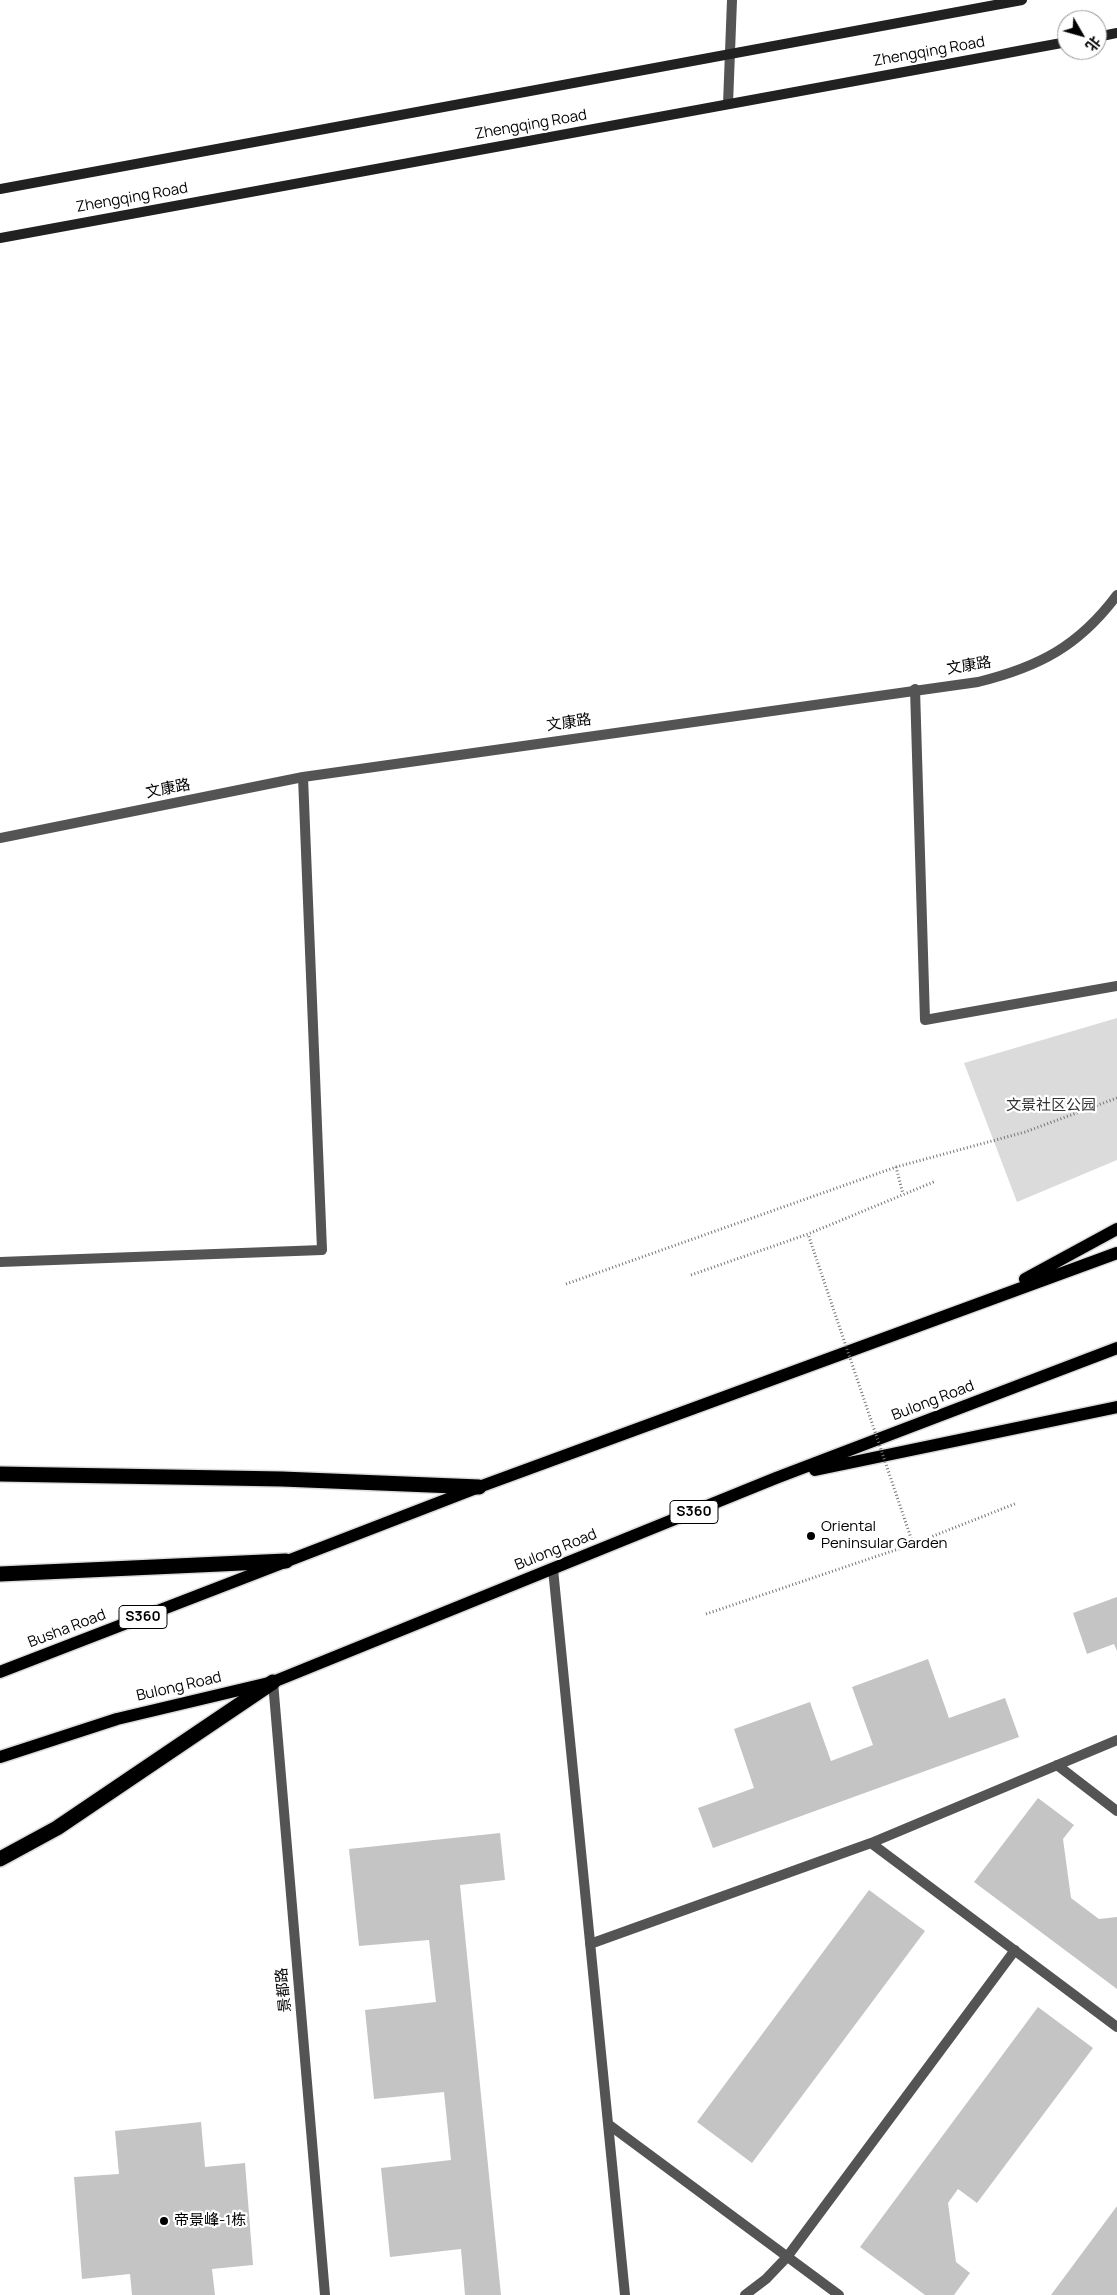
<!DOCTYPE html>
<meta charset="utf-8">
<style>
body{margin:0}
#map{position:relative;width:1117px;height:2295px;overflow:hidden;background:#fff;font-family:Manrope,"Noto Sans SC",sans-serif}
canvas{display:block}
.north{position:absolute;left:1057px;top:10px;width:50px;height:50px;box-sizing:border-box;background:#fff;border:1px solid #999;border-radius:50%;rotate:128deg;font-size:14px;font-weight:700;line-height:20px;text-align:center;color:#000}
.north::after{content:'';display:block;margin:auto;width:18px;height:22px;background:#000;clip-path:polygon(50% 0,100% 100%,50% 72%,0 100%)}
</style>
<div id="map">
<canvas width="1117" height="2295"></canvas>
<div class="north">北</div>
</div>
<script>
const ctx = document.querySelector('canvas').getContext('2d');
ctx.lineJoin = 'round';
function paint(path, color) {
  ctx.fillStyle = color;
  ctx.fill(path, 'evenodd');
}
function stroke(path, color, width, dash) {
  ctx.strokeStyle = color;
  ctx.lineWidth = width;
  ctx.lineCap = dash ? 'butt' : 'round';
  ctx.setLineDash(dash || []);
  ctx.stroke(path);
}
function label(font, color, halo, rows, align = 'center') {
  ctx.font = font + ' Manrope,"Noto Sans SC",sans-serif';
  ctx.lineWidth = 4.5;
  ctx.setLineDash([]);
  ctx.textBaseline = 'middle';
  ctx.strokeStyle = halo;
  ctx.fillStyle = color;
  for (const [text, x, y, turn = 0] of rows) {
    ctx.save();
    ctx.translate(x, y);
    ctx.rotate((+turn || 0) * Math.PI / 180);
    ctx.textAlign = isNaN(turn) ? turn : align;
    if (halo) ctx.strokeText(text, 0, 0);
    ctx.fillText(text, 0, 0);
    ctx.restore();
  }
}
paint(new Path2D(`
 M1117 1018V1160L1017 1202 964 1063Z`), '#dbdbdb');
paint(new Path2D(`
 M1117 1597V1651L1114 1644 1087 1654 1073 1613Z
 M928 1659 949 1718 1005 1698 1019 1737 713 1848 698 1808 754 1788 734 1729 810 1702 831 1761 873 1745 852 1687Z
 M1038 1798 1074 1825 1063 1839 1071 1898 1099 1919 1117 1917V1989L974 1882Z
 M500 1833 505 1880 460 1885 501 2295H465L461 2249 390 2257 381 2168 451 2160 444 2092 374 2099 365 2010 436 2002 429 1940 359 1946 349 1849Z
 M869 1890 925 1931 752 2163 697 2122Z
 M1038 2007 1093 2048 977 2203 958 2189 948 2203 956 2262 970 2273 954 2295H925L860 2247Z
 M201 2122 205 2167 245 2163 253 2265 212 2269 215 2295H132L130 2274 82 2279 74 2177 119 2174 115 2131Z
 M1117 2206V2295H1051Z`), '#c4c4c4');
const primary = new Path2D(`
 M1025 1279 1117 1229
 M815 1470 1117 1407
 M0 1672 479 1487 1117 1253
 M0 1757 117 1719 273 1682 776 1478 1117 1348`);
const highway = new Path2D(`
 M0 1474 282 1479 479 1487
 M0 1574 286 1561
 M0 1859 57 1828 273 1682`);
stroke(primary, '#dbdbdb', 15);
stroke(highway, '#dbdbdb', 18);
stroke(new Path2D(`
 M896 1167 903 1194
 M691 1275 808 1234 936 1181
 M566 1284 896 1167 1025 1132 1117 1098
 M913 1544 1017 1503`), '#767676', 3, [1, 2.5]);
stroke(new Path2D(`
 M915 689 925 1020 1117 986
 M553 1569 625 2295
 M1057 1765 1117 1811
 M871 1843 1117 1740
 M590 1944 871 1843 1117 2027
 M608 2124 839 2295
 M745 2295 766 2279 787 2257 1015 1950`), '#545454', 10);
stroke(new Path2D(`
 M728 104 732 0
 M0 838 303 777 978 682C1039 667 1079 646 1117 595
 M0 1262 322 1250 303 777
 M273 1682 325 2295`), '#545454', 10);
stroke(new Path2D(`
 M1097 37 1117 33
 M0 189 1022 0
 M0 238 1067 42`), '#212121', 10);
stroke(primary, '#000', 12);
stroke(highway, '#000', 15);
stroke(new Path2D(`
 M706 1614 913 1544 808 1234`), '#767676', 3, [1, 2.5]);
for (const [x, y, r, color] of [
 [811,1536,5,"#000"],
 [164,2221,5,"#000"]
]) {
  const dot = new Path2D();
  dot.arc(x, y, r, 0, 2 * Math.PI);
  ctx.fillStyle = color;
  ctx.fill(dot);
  stroke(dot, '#fff', 2);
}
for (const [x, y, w] of [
 [694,1512,48],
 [143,1617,48]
]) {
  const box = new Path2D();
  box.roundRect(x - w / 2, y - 11.5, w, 23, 4);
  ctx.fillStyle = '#fff';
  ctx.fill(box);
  stroke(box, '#000', 1);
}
label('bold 14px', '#000', null, [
 ["S360",694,1512],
 ["S360",143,1617]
]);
label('15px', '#000', '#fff', [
 ["Zhengqing Road",929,52,-10],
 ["Zhengqing Road",531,125,-10],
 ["Zhengqing Road",132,198,-10],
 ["文康路",969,666,-9],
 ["文康路",569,723,-8],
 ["文康路",168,789,-11],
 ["Bulong Road",933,1401,-21],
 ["Bulong Road",556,1550,-22],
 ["Busha Road",67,1629,-21],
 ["Bulong Road",179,1687,-13],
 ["景都路",284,1990,-95]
]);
label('15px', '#323232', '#fff', [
 ["文景社区公园",1051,1106]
]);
label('15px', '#000', '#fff', [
 ["Oriental",821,1527],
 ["Peninsular Garden",821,1544],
 ["帝景峰-1栋",174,2221]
], 'left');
</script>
